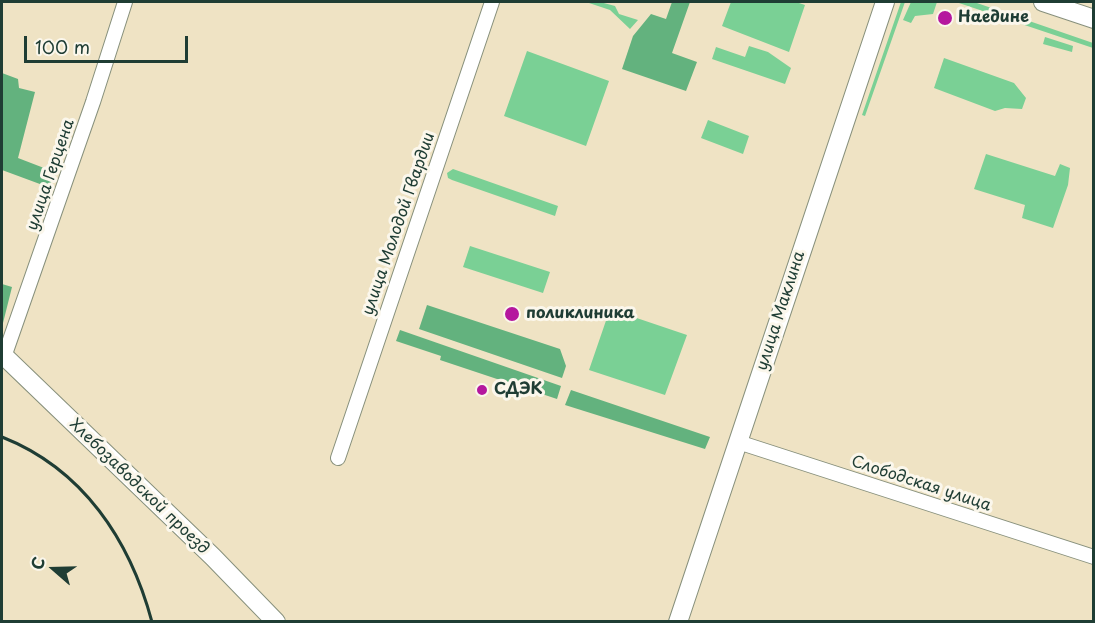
<!DOCTYPE html>
<meta charset="utf-8">
<style>
body{margin:0}
#map{position:relative;width:1095px;height:623px;overflow:hidden;background:#efe3c4;font-family:"Playpen Sans",sans-serif}
canvas{display:block}
.frame{position:absolute;inset:0;border:3px solid #1f3d34;pointer-events:none}
.north{position:absolute;left:24px;top:539px;width:60px;height:60px;-webkit-text-stroke:4px #fbf7ec;paint-order:stroke;rotate:290deg;font-size:16px;font-weight:700;line-height:24px;text-align:center;color:#1f3d34}
.north::after{content:'';display:block;margin:auto;width:21px;height:27px;background:#1f3d34;clip-path:polygon(50% 0,100% 100%,50% 72%,0 100%)}
.scale{position:absolute;left:24px;top:36px;width:164px;height:27px;box-sizing:border-box;border:3px solid #1f3d34;border-top:0;padding-left:8px;font-size:18px;line-height:21px;white-space:nowrap;color:#1f3d34;-webkit-text-stroke:4px #fbf7ec;paint-order:stroke}
</style>
<div id="map">
<canvas width="1095" height="623"></canvas>
<div class="frame"></div>
<div class="north">С</div>
<div class="scale">100 m</div>
</div>
<script>
const ctx = document.querySelector('canvas').getContext('2d');
ctx.lineJoin = 'round';
function paint(path, color) {
  ctx.fillStyle = color;
  ctx.fill(path, 'evenodd');
}
function stroke(path, color, width, dash) {
  ctx.strokeStyle = color;
  ctx.lineWidth = width;
  ctx.lineCap = dash ? 'butt' : 'round';
  ctx.setLineDash(dash || []);
  ctx.stroke(path);
}
function label(font, color, halo, rows, align = 'center') {
  ctx.font = font + ' "Playpen Sans",sans-serif';
  ctx.lineWidth = 6;
  ctx.setLineDash([]);
  ctx.textBaseline = 'middle';
  ctx.strokeStyle = halo;
  ctx.fillStyle = color;
  for (const [text, x, y, turn = 0] of rows) {
    ctx.save();
    ctx.translate(x, y);
    ctx.rotate((+turn || 0) * Math.PI / 180);
    ctx.textAlign = isNaN(turn) ? turn : align;
    if (halo) ctx.strokeText(text, 0, 0);
    ctx.fillText(text, 0, 0);
    ctx.restore();
  }
}
paint(new Path2D(`
 M586 2H600L615 6 619 14 638 20 630 29 610 10Z
 M731 2H796L805 5 789 52 722 26Z
 M901 2H905L865 116 862 115Z
 M911 2H937L933 14 915 16 911 23 903 20Z
 M956 2H974L1093 43V48Z
 M1045 37 1073 46 1072 52 1043 44Z
 M749 46 768 52 791 68 785 84 712 59 716 47 745 57Z
 M527 51 609 81 586 146 504 116Z
 M944 58 1014 83 1026 98 1022 109 1005 108 995 111 934 88Z
 M708 120 749 136 743 154 701 138Z
 M986 154 1055 176 1060 164 1070 168 1068 185 1053 228 1022 218 1025 205 974 189Z
 M453 169 558 206 555 216 452 180 448 178 447 173Z
 M470 246 550 272 543 293 463 267Z
 M610 309 687 335 665 395 589 370Z`), '#7ad095');
paint(new Path2D(`
 M672 2H690L672 53 697 62 686 91 622 69 633 36 651 14 666 19Z
 M2 73 18 79 19 88 35 92 18 158 57 173 48 187 2 170Z
 M2 284 12 287 3 323H2Z
 M427 305 560 349 566 366 562 378 419 329Z
 M400 330 561 386 557 399 440 360 441 356 396 341Z
 M571 390 710 437 705 449 565 405Z`), '#63b27e');
const street = new Path2D(`
 M4 357 93 102 125 2
 M738 442 1094 557
 M338 458 492 2`);
const secondary = new Path2D(`
 M1043 2 1094 19
 M2 354 213 557 276 622
 M678 622 885 2`);
stroke(street, '#87907c', 16);
stroke(secondary, '#87907c', 20);
stroke(street, '#fff', 14);
stroke(secondary, '#fff', 18);
stroke(new Path2D(`
 M2 437C83 469 130 540 152 622`), '#1f3d34', 3);
for (const [x, y, r, color] of [
 [945,18,8,"#b5179e"],
 [512,314,8,"#b5179e"],
 [482,390,6,"#b5179e"]
]) {
  const dot = new Path2D();
  dot.arc(x, y, r, 0, 2 * Math.PI);
  ctx.fillStyle = color;
  ctx.fill(dot);
  stroke(dot, '#fbf7ec', 2);
}
label('bold 16px', '#1f3d34', '#fbf7ec', [
 ["Наедине",958,18],
 ["поликлиника",526,314],
 ["СДЭК",494,390]
], 'left');
label('16px', '#1f3d34', '#fbf7ec', [
 ["улица Герцена",51,175,-71],
 ["улица Молодой Гвардии",399,224,-71],
 ["улица Маклина",781,311,-72],
 ["Слободская улица",921,484,18],
 ["Хлебозаводской проезд",139,487,44]
]);
</script>
